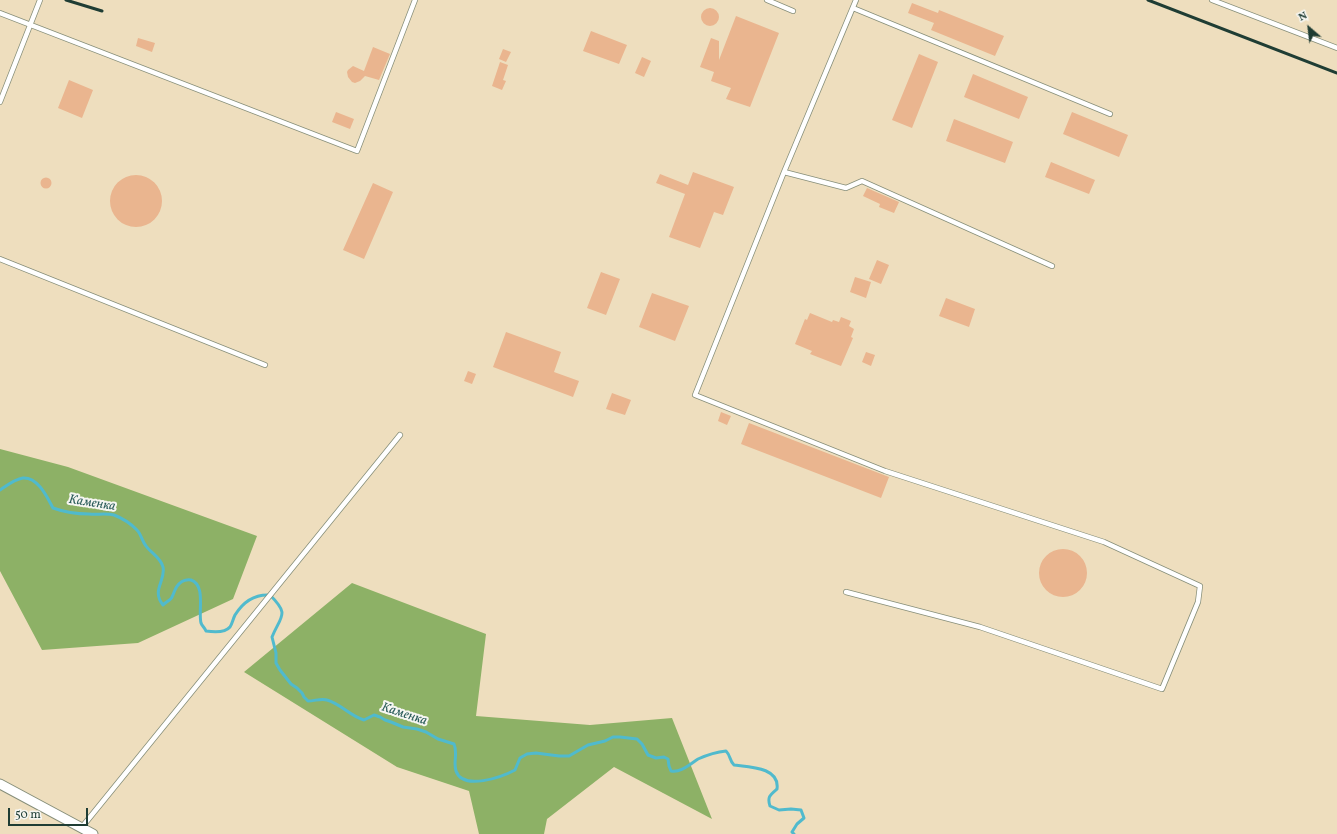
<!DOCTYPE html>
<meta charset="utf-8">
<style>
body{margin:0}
#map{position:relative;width:1337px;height:834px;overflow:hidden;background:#eedebe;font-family:Vollkorn,serif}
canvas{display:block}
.north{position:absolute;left:1289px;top:8px;width:40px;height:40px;-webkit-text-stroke:3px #f6f6f2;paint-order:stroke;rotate:332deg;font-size:11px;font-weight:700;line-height:16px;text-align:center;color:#1f3d34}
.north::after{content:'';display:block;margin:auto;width:14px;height:18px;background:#1f3d34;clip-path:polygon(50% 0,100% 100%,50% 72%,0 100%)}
.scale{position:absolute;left:8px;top:808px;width:80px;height:18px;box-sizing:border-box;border:2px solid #1f3d34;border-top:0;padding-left:5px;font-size:12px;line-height:14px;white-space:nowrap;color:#1f3d34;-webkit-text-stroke:3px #f6f6f2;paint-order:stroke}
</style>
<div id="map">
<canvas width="1337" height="834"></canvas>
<div class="north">N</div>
<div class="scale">50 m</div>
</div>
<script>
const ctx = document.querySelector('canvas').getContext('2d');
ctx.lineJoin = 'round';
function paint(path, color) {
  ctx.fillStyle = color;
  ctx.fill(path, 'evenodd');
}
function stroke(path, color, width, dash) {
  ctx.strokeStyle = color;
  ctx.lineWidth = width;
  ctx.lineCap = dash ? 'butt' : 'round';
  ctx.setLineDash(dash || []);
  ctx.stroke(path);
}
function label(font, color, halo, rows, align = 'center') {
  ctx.font = font + ' Vollkorn,serif';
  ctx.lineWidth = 4;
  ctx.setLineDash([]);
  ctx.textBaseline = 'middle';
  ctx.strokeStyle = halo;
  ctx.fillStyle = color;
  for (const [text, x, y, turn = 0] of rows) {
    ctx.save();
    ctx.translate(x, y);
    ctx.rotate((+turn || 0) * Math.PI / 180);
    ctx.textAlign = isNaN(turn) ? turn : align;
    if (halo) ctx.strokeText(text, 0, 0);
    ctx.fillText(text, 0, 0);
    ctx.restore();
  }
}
paint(new Path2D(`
 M0 449 68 467 257 536 233 599 138 643 42 650 0 571Z
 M352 583 486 634 476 716 590 725 672 718 712 819 614 767 547 819 544 834H479L469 791 397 767 244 672Z`), '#8db166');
stroke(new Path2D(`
 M0 490C6 486 15 479 23 478 38 477 47 497 53 508 64 512 77 514 89 514 97 515 106 513 114 515 122 518 131 524 137 530 141 534 142 541 146 546 151 553 161 558 163 567 166 581 151 590 163 605 166 602 171 600 172 597 175 591 175 587 180 583 182 581 187 579 191 580 206 585 198 611 201 623 202 626 205 628 206 631 213 632 225 633 230 627 232 624 233 619 235 615 243 602 254 594 270 595 290 615 281 615 272 637L276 653V663L280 670 291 684 297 688 302 693 304 697 308 701C315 701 321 698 327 700 341 704 350 716 364 720L374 715 380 717 385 720 391 722 403 727 417 729 426 732 438 739 454 744C458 753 453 762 456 771 463 791 502 777 515 770L520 758 527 754 536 753 559 756H569L588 745 605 741 613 737H620L637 739 642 744 648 755 656 758 664 757 668 759 669 766 671 771C681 773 690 764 698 759 707 755 716 752 726 751 731 756 729 760 734 765 749 767 780 767 777 789 770 795 767 797 770 806L779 810 791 809 801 810 804 818 797 824 792 832 794 834`), '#50bacd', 3);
paint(new Path2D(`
 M912 3 938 13 939 10 1004 36 995 56 931 30 934 23 908 13Z
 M701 17a9 9 0 1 1 18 0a9 9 0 1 1-18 0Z
 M736 16 779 33 750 107 726 99 731 88 711 81 714 72 700 67 711 38 719 41V60Z
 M591 31 627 45 619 64 583 51Z
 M138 38 155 43 152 52 136 46Z
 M373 47 390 54 379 80 365 76 360 81 355 83 352 82 348 77 347 72 348 70 353 66 364 71Z
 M503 49 511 52 506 62 499 59Z
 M919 54 938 62 912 128 892 120Z
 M642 57 651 61 644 77 635 73Z
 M500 62 508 65 503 80 506 81 502 90 492 86Z
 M973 74 1028 97 1019 119 964 97Z
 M69 80 93 90 82 118 58 108Z
 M336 112 354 119 350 129 332 122Z
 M1072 112 1128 135 1119 157 1063 134Z
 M954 119 1013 142 1005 163 946 141Z
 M1051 162 1095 180 1089 194 1045 177Z
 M693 172 734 187 723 215 714 212 700 248 669 237 685 194 656 183 660 174 688 185Z
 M110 201a26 26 0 1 1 52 0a26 26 0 1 1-52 0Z
 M40.5 183a5.5 5.5 0 1 1 11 0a5.5 5.5 0 1 1-11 0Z
 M373 183 393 192 364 259 343 250Z
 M867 188 899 202 894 213 879 207 880 204 863 196Z
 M877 260 889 265 881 284 869 279Z
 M601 272 620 279 606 315 587 308Z
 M855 277 871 282 866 298 850 292Z
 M652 293 689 306 675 341 639 327Z
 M946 298 975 309 969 327 939 316Z
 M810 313 832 322 833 320 839 322 841 317 851 321 849 326 854 329 851 337 853 338 841 366 810 354 812 351 795 344 805 319 807 320Z
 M506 332 561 352 554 372 579 381 573 397 493 367Z
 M866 352 875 355 871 366 862 362Z
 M468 371 476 374 472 384 464 381Z
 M612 393 631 400 625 415 606 409Z
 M721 412 731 416 727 425 718 421Z
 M749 423 889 477 881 498 741 444Z
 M1039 573a24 24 0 1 1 48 0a24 24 0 1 1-48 0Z`), '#eab58f');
const lane = new Path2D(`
 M767 0 793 11
 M1212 0 1337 48
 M853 8 1110 114
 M0 13 357 151 415 0
 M0 102 40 0
 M784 172 846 188 862 181 1052 266
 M0 259 265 365
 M846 592 980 627 1162 689 1198 602 1200 586 1104 542 885 471 695 395 784 172 856 0
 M82 827 400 435`);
const street = new Path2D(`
 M0 784 93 834`);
stroke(lane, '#868e79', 6);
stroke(street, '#868e79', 11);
stroke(lane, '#fff', 4.5);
stroke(street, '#fff', 9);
stroke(new Path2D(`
 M66 0 102 11
 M1148 0 1337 73`), '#1f3d34', 3);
label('italic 13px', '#2b5c5a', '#f6f6f2', [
 ["Каменка",92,504,9],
 ["Каменка",404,715,18]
]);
</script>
